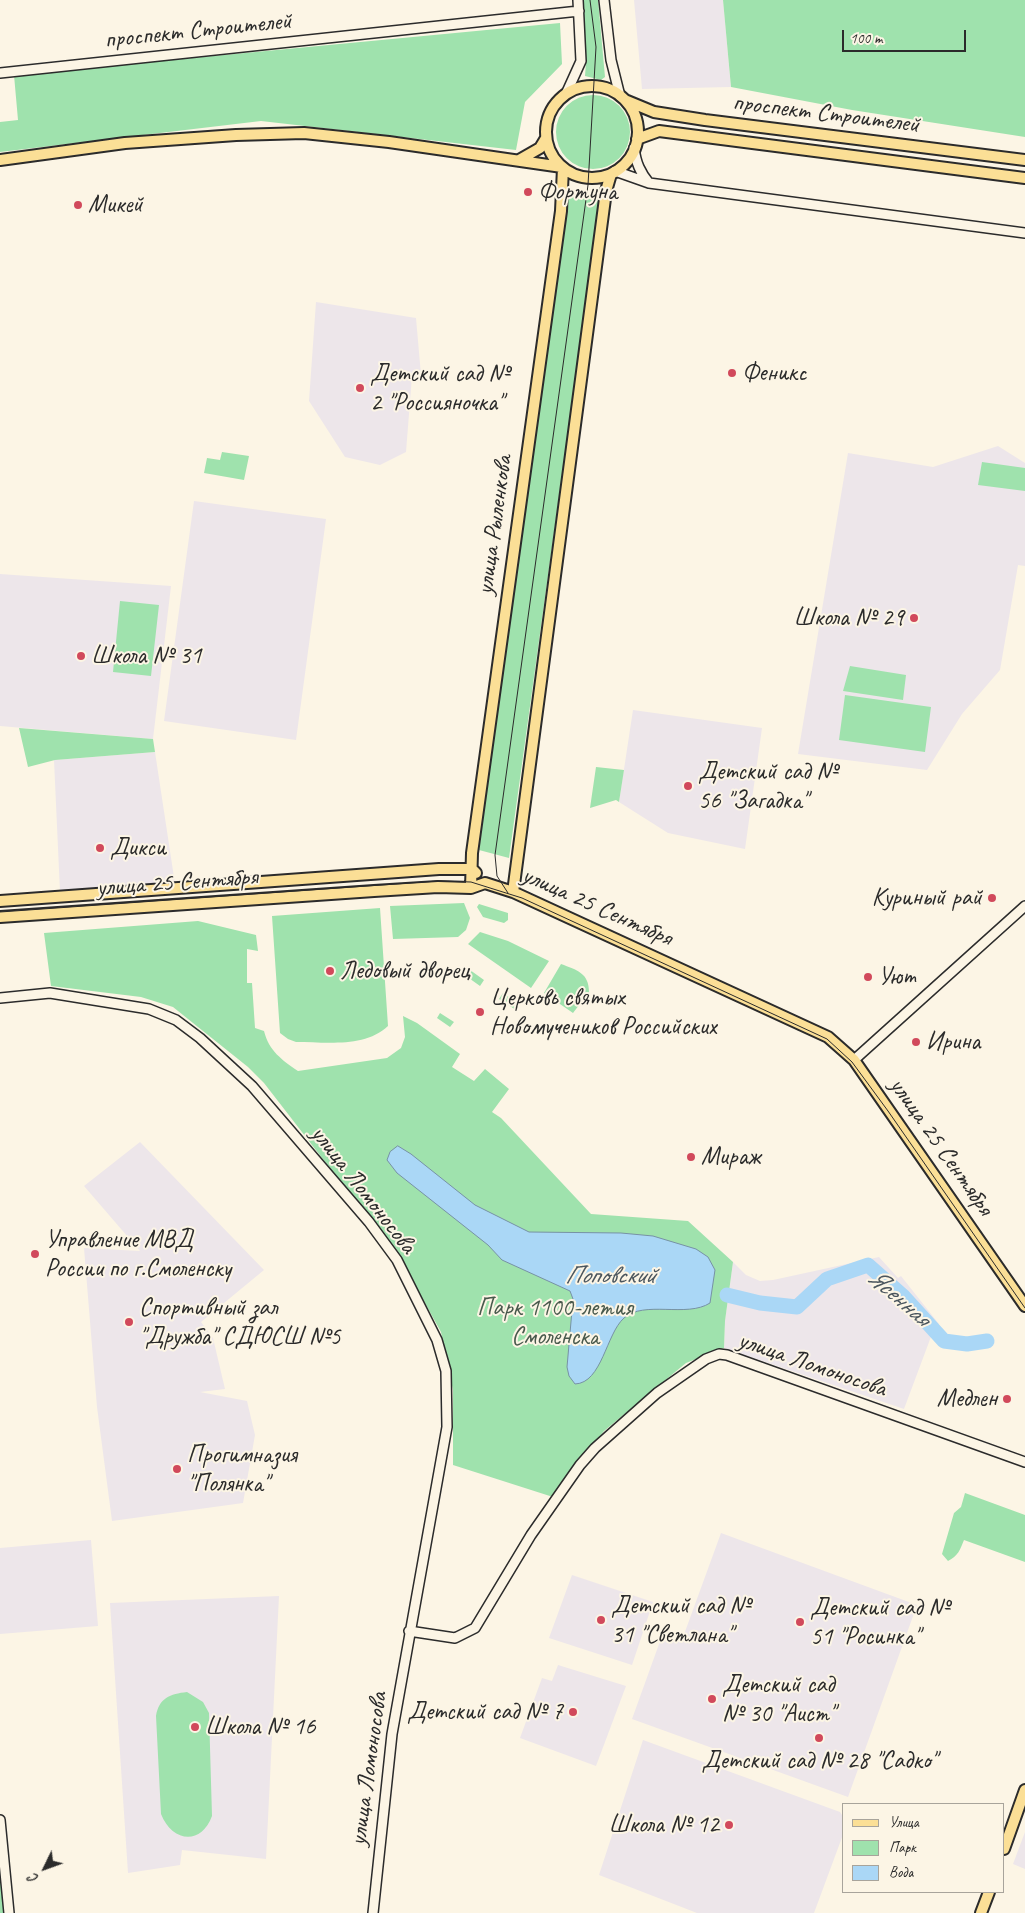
<!DOCTYPE html>
<meta charset="utf-8">
<style>
body{margin:0}
#map{position:relative;width:1025px;height:1913px;overflow:hidden;background:#fcf5e5;font-family:Caveat,sans-serif}
canvas{display:block}
.legend{position:absolute;left:842px;top:1803px;width:162px;height:90px;box-sizing:border-box;background:#fcf5e5;border:1px solid #a8a49b;margin:0;padding:6px 9px;list-style:none;font-size:15px;color:#2b2b2b}
.legend li{display:flex;align-items:center;gap:10px;height:25px}
.legend b{width:25px;border:1px solid #a8a49b}
.north{position:absolute;left:20px;top:1843px;width:50px;height:50px;-webkit-text-stroke:4px #fcf5e5;paint-order:stroke;rotate:228deg;font-size:14px;font-weight:700;line-height:20px;text-align:center;color:#2b2b2b}
.north::after{content:'';display:block;margin:auto;width:18px;height:22px;background:#2b2b2b;clip-path:polygon(50% 0,100% 100%,50% 72%,0 100%)}
.scale{position:absolute;left:842px;top:30px;width:124px;height:22px;box-sizing:border-box;border:2px solid #2b2b2b;border-top:0;padding-left:6px;font-size:15px;line-height:18px;white-space:nowrap;color:#2b2b2b;-webkit-text-stroke:4px #fcf5e5;paint-order:stroke}
</style>
<div id="map">
<canvas width="1025" height="1913"></canvas>
<ul class="legend">
<li><b style="height:6px;background:#fbdf96"></b>Улица</li>
<li><b style="height:14px;background:#9fe2ad"></b>Парк</li>
<li><b style="height:14px;background:#aad7f6"></b>Вода</li>
</ul>
<div class="north">С</div>
<div class="scale">100 m</div>
</div>
<script>
const ctx = document.querySelector('canvas').getContext('2d');
ctx.lineJoin = 'round';
function paint(path, color) {
  ctx.fillStyle = color;
  ctx.fill(path, 'evenodd');
}
function stroke(path, color, width, dash) {
  ctx.strokeStyle = color;
  ctx.lineWidth = width;
  ctx.lineCap = dash ? 'butt' : 'round';
  ctx.setLineDash(dash || []);
  ctx.stroke(path);
}
function label(font, color, halo, rows, align = 'center') {
  ctx.font = font + ' Caveat,sans-serif';
  ctx.lineWidth = 4;
  ctx.setLineDash([]);
  ctx.textBaseline = 'middle';
  ctx.strokeStyle = halo;
  ctx.fillStyle = color;
  for (const [text, x, y, turn = 0] of rows) {
    ctx.save();
    ctx.translate(x, y);
    ctx.rotate((+turn || 0) * Math.PI / 180);
    ctx.textAlign = isNaN(turn) ? turn : align;
    if (halo) ctx.strokeText(text, 0, 0);
    ctx.fillText(text, 0, 0);
    ctx.restore();
  }
}
paint(new Path2D(`
 M634 0H723L731 87 642 89Z
 M316 302 416 318 421 375 412 376 406 452 380 465 345 457 309 401Z
 M998 446 1025 463V566L1018 565 1000 670 962 714 927 770 798 754 848 453 933 467Z
 M194 501 326 519 296 740 164 721Z
 M0 574 171 586 153 739 0 726Z
 M633 710 762 728 745 849 668 833 619 802Z
 M155 752 175 884 60 892 54 760Z
 M140 1142 264 1270 201 1322 213 1338 225 1389 200 1392 247 1401 255 1435 243 1503 112 1521 97 1407 84 1248 140 1251 84 1186Z
 M879 1257 898 1278 901 1276 939 1324 932 1334 904 1409 724 1348 725 1321 733 1262 746 1275 760 1281 773 1280Z
 M721 1533 917 1605 848 1797 632 1719 663 1633 682 1640Z
 M91 1540 98 1626 0 1634V1548Z
 M572 1575 653 1602 632 1665 549 1638Z
 M279 1596 266 1859 182 1850 180 1865 128 1873 110 1603Z
 M558 1665 626 1686 596 1766 520 1738 542 1678 552 1681Z
 M643 1740 840 1812 844 1818V1832L814 1913H697L599 1875Z
 M1025 1832V1869L1013 1864Z`), '#ede6ea');
paint(new Path2D(`
 M579 0H598L605 77 601 80 585 76 586 62Z
 M723 0H1025V137L852 110 731 87Z
 M560 23 562 64 525 102 516 150 261 121 0 152V122L18 120 14 75Z
 M556 132a37 37 0 1 1 74 0a37 37 0 1 1-74 0Z
 M567 195 600 199 509 858 479 850Z
 M222 452 249 456 244 480 204 473 207 458 220 460Z
 M982 462 1025 468V491L978 485Z
 M120 601 159 605 151 676 113 672Z
 M850 666 906 675 903 700 843 691Z
 M845 695 931 707 925 752 839 740Z
 M19 728 153 739 155 752 55 760 28 767Z
 M596 767 624 770 619 802 616 800 590 808Z
 M464 903 470 918 466 930 458 937 393 939 390 906Z
 M479 904 508 913V920L504 923 483 917 477 907Z
 M380 908 388 1026C365 1048 326 1042 296 1042L288 1039 280 1033 272 916Z
 M198 921 256 935 258 951 247 949V983H252L255 1028 264 1031C269 1051 282 1060 298 1071L387 1058 401 1048 405 1037 403 1016 417 1023 460 1054 452 1067 474 1081 485 1069 509 1089 492 1112 501 1118 591 1214 688 1221 733 1262 725 1321 724 1348 686 1363 604 1431 553 1497 453 1465V1390L441 1332 401 1260 264 1083 248 1067 173 1007 141 997 51 986 44 933Z
 M480 932 508 941 549 961 531 988 468 944Z
 M561 964C577 970 589 973 589 992L573 1013 544 993Z
 M470 970 484 980 480 986 466 976Z
 M503 993 520 1004 516 1010 499 999Z
 M440 1013 454 1022 450 1027 437 1018Z
 M965 1493 1025 1515V1562L964 1540C960 1550 958 1556 948 1561L942 1554 954 1513 961 1507Z
 M187 1692 203 1702 209 1713 212 1816C201 1846 172 1842 161 1814L156 1716C159 1698 170 1694 187 1692Z
 M0 1834 8 1913H0Z`), '#9fe2ad');
const water = new Path2D(`
 M398 1146 411 1154 475 1205 529 1232 621 1233 653 1236 696 1249 708 1257 715 1270 710 1303C687 1318 644 1300 624 1318 606 1334 602 1383 575 1384L569 1376 567 1367 573 1299 570 1291 502 1260 488 1245 397 1173 387 1160 390 1152Z`);
paint(water, '#aad7f6');
stroke(water, '#7792a5', 1);
stroke(new Path2D(`
 M727 1295 760 1303 797 1307 827 1279 868 1265 903 1296 944 1341 967 1344 987 1341`), '#aad7f6', 15);
const minor = new Path2D(`
 M604 0 611 60 620 96
 M0 73 579 11
 M566 94 581 61 578 0
 M634 148C636 163 640 172 649 183
 M615 171 649 183 1025 233
 M0 998 50 993 149 1009 176 1020 200 1038 252 1086 369 1222 397 1260 437 1340 446 1371 447 1427 392 1734 373 1913
 M854 1060 1025 906
 M409 1631 455 1638 475 1628 531 1535 580 1465 595 1448 657 1393 706 1359 719 1354 727 1355 1025 1462
 M0 1820 9 1913`);
const major = new Path2D(`
 M546 132a46 46 0 1 1 92 0a46 46 0 1 1-92 0Z
 M625 100 654 112 705 120 1025 160
 M637 139 659 131 1025 178
 M0 160 125 143 236 135 304 133 389 142 562 167
 M519 160 540 148 546 138
 M471 888 472 853 561 211 563 168
 M513 892 606 191 611 174
 M0 901 439 869H472L476 873
 M0 917 374 891 438 887 471 888 485 883 513 892 828 1037 854 1060 1025 1306
 M1004 1849 1025 1790
 M981 1913 989 1892`);
stroke(minor, '#2b2b2b', 12);
stroke(major, '#2b2b2b', 14);
stroke(minor, '#fcf5e5', 9);
stroke(major, '#fbdf96', 10);
stroke(new Path2D(`
 M508 893 497 876 495 855 588 185 596 47 590 0
 M0 912 438 881 471 882 522 898 827 1039 852 1062 888 1111 1025 1308`), '#2b2b2b', 1);
for (const [x, y, r, color] of [
 [528,192,5,"#d1495b"],
 [78,205,5,"#d1495b"],
 [732,373,5,"#d1495b"],
 [360,388,5,"#d1495b"],
 [914,618,5,"#d1495b"],
 [81,656,5,"#d1495b"],
 [688,786,5,"#d1495b"],
 [100,848,5,"#d1495b"],
 [992,898,5,"#d1495b"],
 [330,971,5,"#d1495b"],
 [868,977,5,"#d1495b"],
 [480,1012,5,"#d1495b"],
 [916,1042,5,"#d1495b"],
 [691,1157,5,"#d1495b"],
 [35,1254,5,"#d1495b"],
 [129,1322,5,"#d1495b"],
 [1007,1399,5,"#d1495b"],
 [177,1469,5,"#d1495b"],
 [601,1620,5,"#d1495b"],
 [800,1622,5,"#d1495b"],
 [712,1699,5,"#d1495b"],
 [573,1712,5,"#d1495b"],
 [195,1727,5,"#d1495b"],
 [819,1738,5,"#d1495b"],
 [729,1825,5,"#d1495b"]
]) {
  const dot = new Path2D();
  dot.arc(x, y, r, 0, 2 * Math.PI);
  ctx.fillStyle = color;
  ctx.fill(dot);
  stroke(dot, '#fcf5e5', 2);
}
label('25px', '#2b2b2b', '#fcf5e5', [
 ["проспект Строителей",198,31,-6],
 ["проспект Строителей",826,114,7],
 ["улица Рыленкова",495,525,-82],
 ["улица 25 Сентября",177,883,-4],
 ["улица 25 Сентября",597,907,24],
 ["улица 25 Сентября",941,1147,55],
 ["улица Ломоносова",363,1190,52],
 ["улица Ломоносова",812,1365,19],
 ["улица Ломоносова",369,1769,-82]
]);
label('25px', '#2b2b2b', '#fcf5e5', [
 ["Фортуна",538,192],
 ["Микей",88,205],
 ["Феникс",742,373],
 ["Детский сад №",370,374],
 ["2 \"Россияночка\"",370,403],
 ["Школа № 29",904,618,"right"],
 ["Школа № 31",91,656],
 ["Детский сад №",698,772],
 ["56 \"Загадка\"",698,801],
 ["Дикси",110,848],
 ["Куриный рай",982,898,"right"],
 ["Ледовый дворец",340,971],
 ["Уют",878,977],
 ["Церковь святых",490,998],
 ["Новомучеников Российских",490,1027],
 ["Ирина",926,1042],
 ["Мираж",701,1157],
 ["Управление МВД",45,1240],
 ["России по г.Смоленску",45,1269],
 ["Спортивный зал",139,1308],
 ["\"Дружба\" СДЮСШ №5",139,1337],
 ["Медлен",997,1399,"right"],
 ["Прогимназия",187,1455],
 ["\"Полянка\"",187,1484],
 ["Детский сад №",611,1606],
 ["31 \"Светлана\"",611,1635],
 ["Детский сад №",810,1608],
 ["51 \"Росинка\"",810,1637],
 ["Детский сад",722,1685],
 ["№ 30 \"Аист\"",722,1714],
 ["Детский сад № 7",563,1712,"right"],
 ["Школа № 16",205,1727],
 ["Детский сад № 28 \"Садко\"",819,1761,"center"],
 ["Школа № 12",719,1825,"right"]
], 'left');
label('25px', '#48594c', '#fcf5e5', [
 ["Парк 1100-летия",555,1308],
 ["Смоленска",555,1337]
]);
label('italic 26px', '#4b565e', '#fcf5e5', [
 ["Поповский",610,1276],
 ["Ясенная",898,1298,41]
]);
</script>
